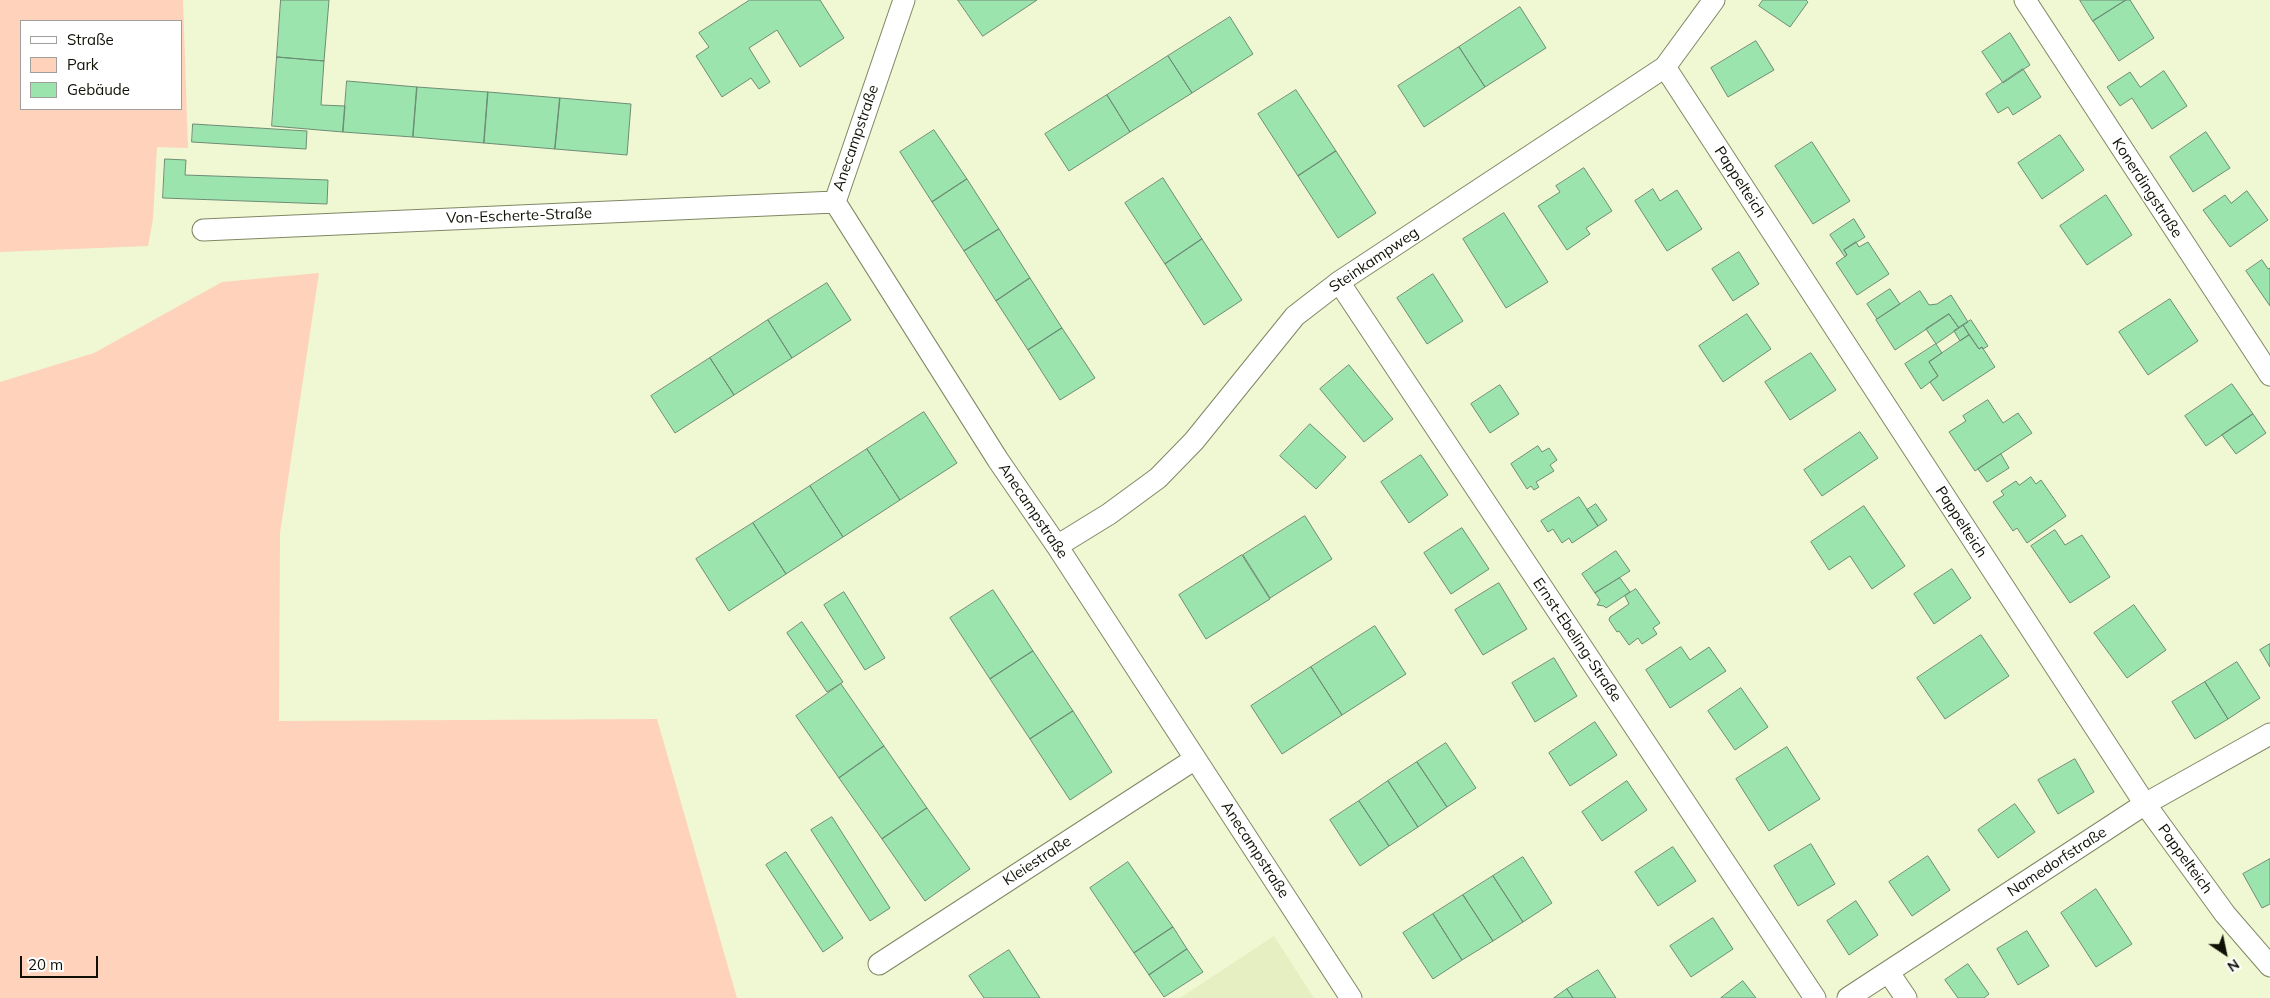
<!DOCTYPE html>
<meta charset="utf-8">
<style>
body{margin:0}
#map{position:relative;width:2270px;height:998px;overflow:hidden;background:#f0f8d3;font-family:Mulish,sans-serif}
canvas{display:block}
.legend{position:absolute;left:20px;top:20px;width:162px;height:90px;box-sizing:border-box;background:#fff;border:1px solid #9fa09b;margin:0;padding:6px 9px;list-style:none;font-size:15px;color:#0f1105}
.legend li{display:flex;align-items:center;gap:10px;height:25px}
.legend b{width:25px;border:1px solid #9fa09b}
.north{position:absolute;left:2200px;top:928px;width:50px;height:50px;-webkit-text-stroke:4px #fff;paint-order:stroke;rotate:146deg;font-size:14px;font-weight:700;line-height:20px;text-align:center;color:#0f1105}
.north::after{content:'';display:block;margin:auto;width:18px;height:22px;background:#0f1105;clip-path:polygon(50% 0,100% 100%,50% 72%,0 100%)}
.scale{position:absolute;left:20px;top:956px;width:78px;height:22px;box-sizing:border-box;border:2px solid #0f1105;border-top:0;padding-left:6px;font-size:15px;line-height:18px;white-space:nowrap;color:#0f1105;-webkit-text-stroke:4px #fff;paint-order:stroke}
</style>
<div id="map">
<canvas width="2270" height="998"></canvas>
<ul class="legend">
<li><b style="height:6px;background:#fff"></b>Straße</li>
<li><b style="height:14px;background:#fed2bb"></b>Park</li>
<li><b style="height:14px;background:#9be4ae"></b>Gebäude</li>
</ul>
<div class="north">N</div>
<div class="scale">20 m</div>
</div>
<script>
const ctx = document.querySelector('canvas').getContext('2d');
ctx.lineJoin = 'round';
function paint(path, color) {
  ctx.fillStyle = color;
  ctx.fill(path, 'evenodd');
}
function stroke(path, color, width, dash) {
  ctx.strokeStyle = color;
  ctx.lineWidth = width;
  ctx.lineCap = dash ? 'butt' : 'round';
  ctx.setLineDash(dash || []);
  ctx.stroke(path);
}
function label(font, color, halo, rows, align = 'center') {
  ctx.font = font + ' Mulish,sans-serif';
  ctx.lineWidth = 4;
  ctx.setLineDash([]);
  ctx.textBaseline = 'middle';
  ctx.strokeStyle = halo;
  ctx.fillStyle = color;
  for (const [text, x, y, turn = 0] of rows) {
    ctx.save();
    ctx.translate(x, y);
    ctx.rotate((+turn || 0) * Math.PI / 180);
    ctx.textAlign = isNaN(turn) ? turn : align;
    if (halo) ctx.strokeText(text, 0, 0);
    ctx.fillText(text, 0, 0);
    ctx.restore();
  }
}
paint(new Path2D(`
 M1274 936 1314 998H1180Z`), '#e5efc2');
paint(new Path2D(`
 M0 0H183L188 148 157 147 153 219 148 246 0 252ZM21 21H181V109H21Z
 M319 273 280 533 279 721 657 719 737 998H0V382L94 353 222 282Z`), '#fed2bb');
const building = new Path2D(`
 M281 0H329L324 61 277 57Z
 M750 0H820L844 38 800 67 777 30 749 48 770 82 759 89 751 78 722 97 696 56 709 47 699 33Z
 M958 0H1037L983 36Z
 M1763 0H1806L1808 2 1790 27 1759 6Z
 M2080 0H2126L2093 21Z
 M2126 0H2130L2154 38 2119 61 2093 21Z
 M1520 7 1546 48 1485 87 1459 47Z
 M1230 17 1253 54 1192 93 1168 56Z
 M2010 33 2030 65 2003 83 1982 52Z
 M1756 41 1774 70 1728 97 1711 68Z
 M1459 47 1485 87 1424 127 1398 86Z
 M1168 56 1192 93 1130 132 1107 95Z
 M277 57 324 61 321 105 345 106 343 132 272 126Z
 M2023 69 2041 97 2013 115 2008 107 1998 113 1986 94Z
 M2164 71 2187 106 2152 129 2132 98 2120 106 2107 87 2130 72 2140 87Z
 M347 81 417 87 413 137 343 132Z
 M417 87 488 92 484 143 413 137Z
 M1296 90 1336 151 1298 176 1258 114Z
 M488 92 560 98 555 149 484 143Z
 M1107 95 1130 132 1069 171 1045 134Z
 M560 98 631 104 627 155 555 149Z
 M193 124 307 131 306 149 192 142Z
 M934 130 967 179 932 202 900 152Z
 M2206 132 2230 168 2193 192 2170 157Z
 M2060 135 2084 170 2042 199 2018 163Z
 M1812 142 1850 201 1813 224 1775 166Z
 M1336 151 1376 213 1338 238 1298 176Z
 M165 159 186 160 185 175 328 180 327 204 163 198Z
 M1584 168 1612 211 1586 228 1590 234 1567 250 1538 206 1560 192 1556 186Z
 M1163 178 1202 239 1165 264 1125 203Z
 M967 179 999 229 964 251 932 202Z
 M1653 189 1660 201 1677 190 1702 229 1667 251 1635 201Z
 M2247 191 2268 220 2230 247 2203 210 2225 195 2231 203Z
 M2106 195 2132 235 2087 265 2060 226Z
 M1504 213 1548 282 1506 308 1463 239Z
 M1854 219 1865 237 1844 250 1847 255 1845 257 1830 235Z
 M999 229 1030 278 996 301 964 251Z
 M1202 239 1242 300 1204 325 1165 264Z
 M1856 242 1859 247 1868 242 1889 274 1857 295 1836 263 1847 255 1844 250Z
 M1739 252 1759 284 1733 301 1712 269Z
 M2262 260 2268 269 2270 268V306L2246 271Z
 M1433 274 1463 321 1427 344 1397 298Z
 M1030 278 1062 328 1028 350 996 301Z
 M827 283 851 320 792 358 768 320Z
 M1890 289 1900 304 1877 319 1867 304Z
 M1920 291 1929 305 1937 304 1951 295 1968 322 1959 328 1949 314 1895 350 1876 320Z
 M2170 299 2198 341 2148 375 2119 332Z
 M1747 314 1771 349 1723 382 1699 346Z
 M1949 314 1959 328 1936 344 1926 329Z
 M768 320 792 358 734 395 710 358Z
 M1971 320 1988 346 1983 349 1982 347 1979 349 1963 325Z
 M1963 325 1969 335 1960 341 1954 331Z
 M1062 328 1095 378 1060 400 1028 350Z
 M1969 335 1979 349 1982 347 1995 367 1943 401 1930 382 1938 376 1929 362Z
 M1936 344 1942 353 1929 362 1938 376 1921 389 1905 364Z
 M1811 353 1836 390 1790 420 1765 382Z
 M710 358 734 395 675 433 651 396Z
 M1349 365 1393 419 1364 442 1320 389Z
 M2232 384 2253 414 2206 446 2185 416Z
 M1500 385 1519 414 1490 433 1471 404Z
 M1988 400 2003 423 2018 413 2032 433 1975 471 1949 432 1966 421 1963 416Z
 M924 412 957 463 900 500 867 449Z
 M2253 414 2266 433 2236 454 2222 435Z
 M1310 424 1346 457 1316 489 1280 456Z
 M1860 432 1878 458 1822 496 1804 470Z
 M1538 446 1542 452 1549 448 1557 460 1550 465 1554 471 1536 482 1539 487 1534 490 1531 486 1527 489 1511 464Z
 M867 449 900 500 843 537 810 486Z
 M2001 454 2009 468 1987 482 1978 469Z
 M1421 455 1448 495 1409 523 1381 482Z
 M2031 477 2036 484 2041 480 2066 516 2027 543 2017 528 2013 531 1993 502 2004 495 2001 491 2016 481 2019 485Z
 M810 486 843 537 786 574 753 523Z
 M1579 497 1598 526 1572 543 1569 538 1562 543 1553 529 1548 532 1541 521Z
 M1596 504 1607 520 1598 526 1587 510Z
 M1864 506 1905 566 1872 589 1850 556 1829 570 1811 542Z
 M1305 516 1332 559 1270 598 1243 555Z
 M753 523 786 574 729 611 696 559Z
 M1462 528 1489 569 1451 594 1424 553Z
 M2055 530 2065 545 2082 535 2110 577 2070 603 2031 546Z
 M1616 551 1630 571 1595 593 1582 574Z
 M1242 555 1270 599 1206 639 1179 595Z
 M1952 569 1971 598 1934 624 1914 594Z
 M1620 578 1630 592 1606 608 1604 606 1597 605 1600 600 1595 593Z
 M1499 583 1527 629 1483 655 1455 610Z
 M1636 589 1660 623 1653 628 1657 634 1642 644 1638 638 1629 645 1619 631 1617 632 1609 620 1610 617 1629 604 1625 596Z
 M993 590 1033 651 990 679 950 618Z
 M844 592 885 658 865 670 824 605Z
 M2134 605 2166 650 2127 678 2094 633Z
 M802 622 843 682 827 692 787 633Z
 M1375 626 1406 674 1342 715 1311 667Z
 M1981 635 2009 676 1945 719 1917 678Z
 M2270 644V667L2260 650Z
 M1681 647 1690 660 1709 647 1726 671 1670 708 1646 670Z
 M1033 651 1073 711 1030 739 990 679Z
 M1554 658 1577 696 1535 722 1512 683Z
 M2237 662 2260 698 2228 719 2205 682Z
 M1311 667 1342 715 1282 754 1251 706Z
 M2205 682 2228 719 2195 739 2172 702Z
 M841 684 884 746 839 778 796 716Z
 M1741 688 1768 727 1735 750 1708 711Z
 M1073 711 1112 772 1070 800 1030 739Z
 M1595 722 1617 755 1570 786 1549 753Z
 M1446 743 1476 788 1447 807 1417 762Z
 M884 746 927 808 882 839 839 778Z
 M1787 747 1820 799 1769 831 1736 779Z
 M2075 759 2094 792 2058 814 2038 780Z
 M1417 762 1447 807 1418 827 1388 781Z
 M1388 781 1418 827 1389 846 1359 801Z
 M1627 781 1647 810 1602 841 1582 812Z
 M1359 801 1389 846 1360 866 1330 820Z
 M2015 804 2035 832 1998 858 1978 830Z
 M927 808 970 869 925 901 882 839Z
 M832 817 890 908 870 921 811 830Z
 M1811 844 1835 884 1798 906 1774 866Z
 M1673 847 1696 881 1658 906 1635 872Z
 M786 852 843 938 823 952 766 865Z
 M1928 856 1950 890 1912 916 1889 882Z
 M1523 857 1552 903 1523 922 1493 876Z
 M2270 859V904L2262 908 2243 874Z
 M1128 862 1173 927 1134 953 1090 888Z
 M1493 876 1523 922 1493 941 1463 895Z
 M2096 889 2132 944 2096 967 2061 913Z
 M1463 895 1493 941 1462 960 1433 914Z
 M1856 901 1878 935 1849 955 1827 921Z
 M1433 914 1462 960 1433 979 1403 933Z
 M1713 918 1733 949 1691 977 1670 946Z
 M1173 927 1187 949 1149 975 1134 953Z
 M2027 931 2049 966 2018 985 1997 949Z
 M1187 949 1203 972 1164 997 1149 975Z
 M1009 950 1040 998H984L969 976Z
 M1968 964 1989 994 1984 998H1958L1945 980Z
 M1598 970 1616 998H1573L1567 989Z
 M1743 981 1756 998H1721Z
 M1567 989 1573 998H1554Z`);
paint(building, '#9be4ae');
stroke(building, '#6d8c74', 1);
const minor = new Path2D(`
 M904 0 835 202 998 460 1057 546 1351 998
 M2025 0 2270 375
 M1665 67 2145 804 2225 914 2270 966
 M203 230 835 202
 M1339 282 1815 998
 M1057 546 1109 514 1158 478 1194 441 1295 316 1339 282 1665 67 1714 0
 M879 964 1195 759
 M1889 973 1906 998
 M1848 998 2145 804 2270 734`);
stroke(minor, '#7f8765', 23);
stroke(minor, '#fff', 21);
label('15px', '#0f1105', '#fff', [
 ["Anecampstraße",856,138,-71],
 ["Pappelteich",1740,182,57],
 ["Konerdingstraße",2147,188,57],
 ["Von-Escherte-Straße",519,216,-2],
 ["Steinkampweg",1374,260,-34],
 ["Anecampstraße",1033,511,56],
 ["Pappelteich",1961,522,57],
 ["Ernst-Ebeling-Straße",1577,640,56],
 ["Anecampstraße",1255,850,57],
 ["Pappelteich",2185,859,54],
 ["Kleiestraße",1037,861,-33],
 ["Namedorfstraße",2057,862,-33]
]);
</script>
